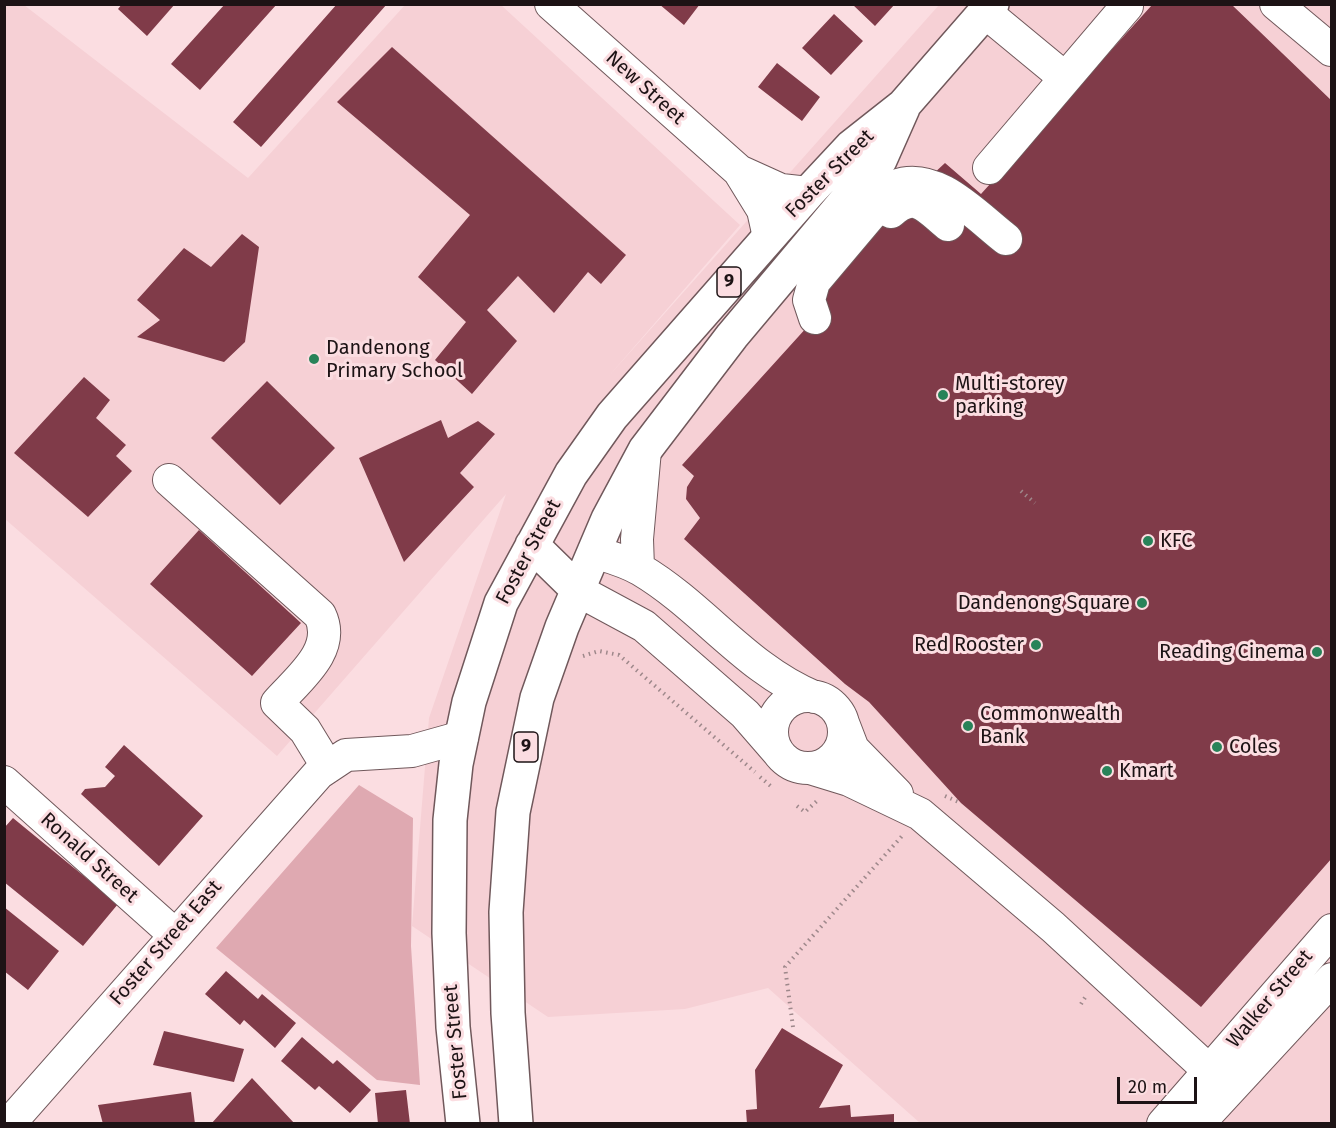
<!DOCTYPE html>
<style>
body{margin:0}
#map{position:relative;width:1336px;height:1128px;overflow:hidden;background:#fbdde1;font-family:"Fira Sans",sans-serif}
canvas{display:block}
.frame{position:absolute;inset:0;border:6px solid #1d1315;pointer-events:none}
.scale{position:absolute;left:1117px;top:1077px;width:80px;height:27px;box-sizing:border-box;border:3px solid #1d1315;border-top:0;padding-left:8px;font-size:18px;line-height:21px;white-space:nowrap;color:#1d1315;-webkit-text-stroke:4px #fbdde1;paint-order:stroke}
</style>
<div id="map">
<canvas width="1336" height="1128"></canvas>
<div class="frame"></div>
<div class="scale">20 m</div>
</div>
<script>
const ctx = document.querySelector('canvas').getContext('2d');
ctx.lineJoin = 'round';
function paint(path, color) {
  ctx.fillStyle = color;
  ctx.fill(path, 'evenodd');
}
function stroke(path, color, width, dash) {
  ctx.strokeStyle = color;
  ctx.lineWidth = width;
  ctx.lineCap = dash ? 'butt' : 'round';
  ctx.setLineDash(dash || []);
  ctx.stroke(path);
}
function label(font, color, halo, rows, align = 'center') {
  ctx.font = font + ' "Fira Sans",sans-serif';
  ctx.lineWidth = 6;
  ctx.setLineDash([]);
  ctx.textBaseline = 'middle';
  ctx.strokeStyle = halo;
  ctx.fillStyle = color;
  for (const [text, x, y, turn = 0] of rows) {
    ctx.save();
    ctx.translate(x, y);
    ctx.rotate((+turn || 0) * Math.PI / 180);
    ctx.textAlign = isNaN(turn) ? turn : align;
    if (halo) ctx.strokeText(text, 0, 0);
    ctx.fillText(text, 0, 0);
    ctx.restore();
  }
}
paint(new Path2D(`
 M5 5H24L248 178 405 5H501L740 225 608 377 939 5H1331V1123H920L768 988 685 1009 548 1017 412 926 429 718 506 494 277 756 5 519Z`), '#f6d0d5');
paint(new Path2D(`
 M359 785 413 818 411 946 420 1085 377 1080 216 948Z`), '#dfa9b1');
paint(new Path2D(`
 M122 4H175L147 36 118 9Z
 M225 4H277L200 90 171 64Z
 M337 4H387L261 147 233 122Z
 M659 4H700L684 25Z
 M852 4H895L875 26Z
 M1152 5H1232L1332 101V858L1201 1007 961 803 869 702 845 684 684 539 700 518 686 499 687 487 694 476 682 465 808 326 797 300 945 163 981 194Z
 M834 14 863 41 831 75 802 48Z
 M392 47 626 255 601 284 588 272 554 313 518 276 487 310 517 341 472 394 435 360 466 322 418 277 470 215 337 102Z
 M777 63 820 97 802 121 758 87Z
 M242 234 259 247 245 342 224 362 137 337 160 320 137 300 184 248 211 267Z
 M84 377 110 400 96 418 126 445 116 456 132 471 88 517 14 453Z
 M267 381 335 448 280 505 211 438Z
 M441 420 448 438 478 421 495 434 460 473 474 487 404 562 359 458Z
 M199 530 301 623 252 676 150 584Z
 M124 745 203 816 159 866 81 794 85 789 105 787 115 776 105 767Z
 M13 818 118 904 83 946 4 882V828Z
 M4 907 59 951 28 990 4 971Z
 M226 971 258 999 262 994 296 1023 275 1048 244 1020 240 1025 205 994Z
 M782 1028 843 1065 819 1108 850 1105 851 1117 894 1114V1124H747L746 1110 757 1109 755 1070Z
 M164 1031 244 1049 234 1082 153 1065Z
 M302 1037 333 1064 337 1060 371 1090 350 1113 319 1086 315 1090 281 1061Z
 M252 1078 295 1124H211Z
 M406 1090 410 1124H378L375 1093Z
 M191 1092 195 1124H103L98 1105Z`), '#803b49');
const minor = new Path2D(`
 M551 4 739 171 781 190 808 193
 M1276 4 1331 50
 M985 12 1065 78
 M989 168 1127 6
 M739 171 763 210 769 237
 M891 212C916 190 927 208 948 225
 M815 318 809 300 814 282 895 186C936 170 976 216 1006 239
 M169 480 320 615C337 650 298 679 277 703L305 730 327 766
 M594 552C610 557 626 561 641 570 703 607 746 669 814 697
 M638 568 637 539 645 450
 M579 591 644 626 745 714 778 752
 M772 732a36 36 0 1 1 72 0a36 36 0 1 1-72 0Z
 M843 723 853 749 897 794
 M810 768 849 780 920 814 1053 927 1229 1089
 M4 782 174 934
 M9 1124 319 773 346 755 412 751 462 737
 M1163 1124 1332 930
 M1198 1124 1332 979`);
const highway = new Path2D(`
 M532 545 579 591
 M463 1124 453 1027 449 933 450 820 456 764 469 702 501 603 571 474 612 416 808 193 851 147 903 106 992 4
 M516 1124 508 1013 506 912 513 812 537 698 562 627 608 519 645 450 732 336 880 160 903 108`);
stroke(minor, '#70585b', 34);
stroke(highway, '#70585b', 36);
stroke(new Path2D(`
 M1021 491 1035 503
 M583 656 599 651 619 655 755 772
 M760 777 773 788
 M945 796 961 803
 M797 806 805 812 819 799
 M1081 1004 1086 996
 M793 1027 785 967 902 836`), '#9e888b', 4, [1.5, 4.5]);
stroke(minor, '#fff', 32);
stroke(highway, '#fff', 33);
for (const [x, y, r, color] of [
 [314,359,6,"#288359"],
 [943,395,6,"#288359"],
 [1148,541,6,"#288359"],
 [1142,603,6,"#288359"],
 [1036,645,6,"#288359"],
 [1317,652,6,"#288359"],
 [968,726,6,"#288359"],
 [1217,747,6,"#288359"],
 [1107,771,6,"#288359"]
]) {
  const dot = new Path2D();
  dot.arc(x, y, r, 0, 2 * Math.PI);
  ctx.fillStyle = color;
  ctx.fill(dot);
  stroke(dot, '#fbdde1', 2);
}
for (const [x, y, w] of [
 [729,282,24],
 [526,747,24]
]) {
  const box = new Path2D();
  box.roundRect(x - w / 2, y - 15, w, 30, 4.5);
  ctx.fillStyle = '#fbdde1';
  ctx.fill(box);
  stroke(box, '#1d1315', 1.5);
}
label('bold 18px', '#1d1315', null, [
 ["9",729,282],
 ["9",526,747]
]);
label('20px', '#1d1315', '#fbdde1', [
 ["New Street",645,88,42],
 ["Foster Street",830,174,-45],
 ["Foster Street",529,552,-62],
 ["Ronald Street",89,858,42],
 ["Foster Street East",166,943,-49],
 ["Walker Street",1270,999,-50],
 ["Foster Street",456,1042,-95]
]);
label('20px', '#1d1315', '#fbdde1', [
 ["Dandenong",326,348],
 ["Primary School",326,371],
 ["Multi-storey",955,384],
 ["parking",955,407],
 ["KFC",1160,541],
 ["Dandenong Square",1130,603,"right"],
 ["Red Rooster",1024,645,"right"],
 ["Reading Cinema",1305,652,"right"],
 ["Commonwealth",980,714],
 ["Bank",980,737],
 ["Coles",1229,747],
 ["Kmart",1119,771]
], 'left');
</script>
